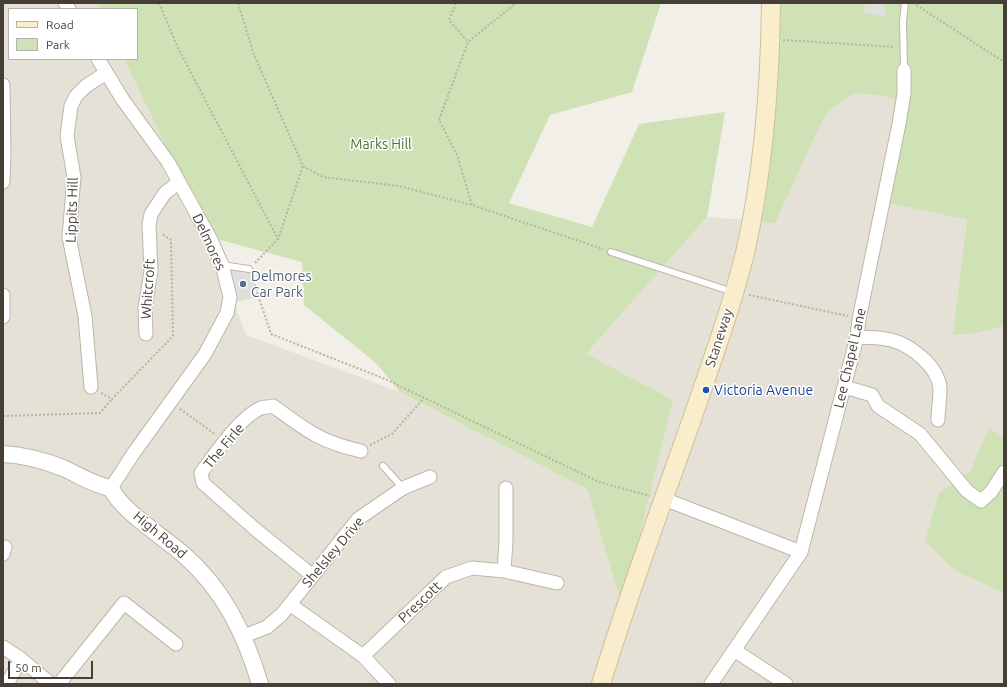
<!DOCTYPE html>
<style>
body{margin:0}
#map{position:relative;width:1007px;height:687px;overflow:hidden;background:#f2efe8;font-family:Ubuntu,sans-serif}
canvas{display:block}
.frame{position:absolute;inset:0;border:4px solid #453f37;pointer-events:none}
.legend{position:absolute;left:8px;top:8px;width:130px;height:52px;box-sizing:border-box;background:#fff;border:1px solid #b5b2af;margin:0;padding:5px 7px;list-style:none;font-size:12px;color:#453f37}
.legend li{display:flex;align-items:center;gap:8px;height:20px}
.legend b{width:20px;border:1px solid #b5b2af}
.scale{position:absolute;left:8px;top:661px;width:85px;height:18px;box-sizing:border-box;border:2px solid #453f37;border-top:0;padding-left:5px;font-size:12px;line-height:14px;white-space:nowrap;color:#453f37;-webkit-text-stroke:3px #fff;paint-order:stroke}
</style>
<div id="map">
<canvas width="1007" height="687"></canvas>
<div class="frame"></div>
<ul class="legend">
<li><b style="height:5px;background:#f9edcb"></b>Road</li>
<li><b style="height:11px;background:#cee2b5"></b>Park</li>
</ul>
<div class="scale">50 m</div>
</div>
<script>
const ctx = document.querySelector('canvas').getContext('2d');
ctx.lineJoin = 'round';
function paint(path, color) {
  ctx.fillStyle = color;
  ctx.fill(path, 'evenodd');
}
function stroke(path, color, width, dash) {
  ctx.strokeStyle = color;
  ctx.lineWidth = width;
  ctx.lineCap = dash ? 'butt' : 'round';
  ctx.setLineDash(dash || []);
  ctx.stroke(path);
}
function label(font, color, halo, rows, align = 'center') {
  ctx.font = font + ' Ubuntu,sans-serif';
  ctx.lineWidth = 3;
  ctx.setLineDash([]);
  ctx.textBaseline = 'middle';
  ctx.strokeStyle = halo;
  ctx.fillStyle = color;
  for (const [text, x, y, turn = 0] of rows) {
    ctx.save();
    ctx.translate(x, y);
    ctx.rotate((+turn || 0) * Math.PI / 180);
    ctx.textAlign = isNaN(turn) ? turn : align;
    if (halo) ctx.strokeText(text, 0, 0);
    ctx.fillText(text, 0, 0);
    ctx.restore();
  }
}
paint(new Path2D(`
 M3 3H98L100 9H9V59H124L209 237 246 335 400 392 587 489 622 606 586 354 707 217 775 222 825 70 903 99 967 220 953 334H973L1004 326V439L989 429 970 471 939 493 994 588 1004 593V684H3Z`), '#e6e1d6');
paint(new Path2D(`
 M98 3H661L632 92 550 115 509 203 592 227 639 124 725 112 707 217 586 354 673 400 622 606 587 489 400 392 376 363 304 305 302 262 209 237 124 59H137V9H100Z
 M771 3H1004V326L973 334H953L967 220 885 202 899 124 892 122 895 99 885 96 855 93 828 111 818 129 775 223 752 221Z
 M989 428 1004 439V593L956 571 925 541 939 493 970 471Z`), '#cee2b5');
paint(new Path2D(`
 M865 3H884L886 17 864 13Z
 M254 269 253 298 235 302 230 270Z`), '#e1dfdc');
const service = new Path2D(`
 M904 70 903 21 905 3
 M611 252 733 292
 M222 265 249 269
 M383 466 403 488`);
const minor = new Path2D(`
 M65 3 69 9
 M98 59 123 100 168 162 212 242 222 265 230 297 227 313 205 354 133 454 111 488
 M3 85 4 154 3 182
 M3 295V317
 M146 334 145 308 151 271 149 225 151 214 165 193 178 183
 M857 337C868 338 880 337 891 340 911 345 939 367 940 389 940 400 938 410 938 420
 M91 387 85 316 69 237 74 177 67 136 71 106 76 96 86 86 106 73
 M845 387 872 395 878 406 920 434 967 491 981 501 991 492 1004 472
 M664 499 801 552
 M3 554 5 547
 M504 571 506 541V488
 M313 576 255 529 203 483 201 473C214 455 241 416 261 408 264 407 270 407 273 406 306 430 320 442 361 451
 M291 605 363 656 389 684
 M244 636 267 627 282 614 358 519 403 488 430 477
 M3 647 21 659 51 684
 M734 650 786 684
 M363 656 446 577 472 568 504 571 557 583
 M7 684 21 659
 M59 684 124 603 176 644
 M711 684 801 552 857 337 859 319 899 124 904 93V70`);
const tertiary = new Path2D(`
 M3 454C24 455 43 460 63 468 79 475 93 485 111 488 120 510 165 538 184 555 224 590 245 634 260 684`);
const secondary = new Path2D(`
 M601 684C628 595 661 507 692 419 711 364 731 309 745 253 764 170 770 88 771 3`);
stroke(service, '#bdb6ab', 8);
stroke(minor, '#bdb6ab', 15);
stroke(tertiary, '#bdb6ab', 18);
stroke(secondary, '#cdc09c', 20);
stroke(new Path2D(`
 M159 3 178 48 278 239
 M238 3 254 55 303 166 323 177 399 186 472 205 603 249
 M456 3 449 20 468 42
 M913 3 1004 62
 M783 40 895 47
 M472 205 457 155 439 120 468 42 516 3
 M255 263 278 239 303 166
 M252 277 271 334 385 379 599 482 650 496
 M749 295 848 316
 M101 393 112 399 173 336 171 240 162 234
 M180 409 216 435
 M3 416 100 413 112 399
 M370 445 392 434 424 398`), '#bdb29e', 2, [2, 2]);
stroke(service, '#fff', 6);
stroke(minor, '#fff', 13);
stroke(tertiary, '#fff', 16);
stroke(secondary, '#f9edcb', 18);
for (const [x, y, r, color] of [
 [243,284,4,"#5c6f8a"],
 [706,390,4,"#1a4fb4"]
]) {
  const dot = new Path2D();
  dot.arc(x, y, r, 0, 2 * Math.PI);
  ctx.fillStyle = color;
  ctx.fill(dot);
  stroke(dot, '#fff', 1.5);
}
label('14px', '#497130', '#fff', [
 ["Marks Hill",381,144]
]);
label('14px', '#453f37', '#fff', [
 ["Lippits Hill",72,210,-88],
 ["Delmores",209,242,65],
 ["Whitcroft",148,289,-86],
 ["Staneway",719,338,-72],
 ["Lee Chapel Lane",850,358,-77],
 ["The Firle",224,446,-50],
 ["High Road",160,535,40],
 ["Shelsley Drive",333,552,-50],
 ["Prescott",420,602,-43]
]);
label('14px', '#4e5e75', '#fff', [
 ["Delmores",251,276],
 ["Car Park",251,292]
], 'left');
label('14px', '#164399', '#fff', [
 ["Victoria Avenue",714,390]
], 'left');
</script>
